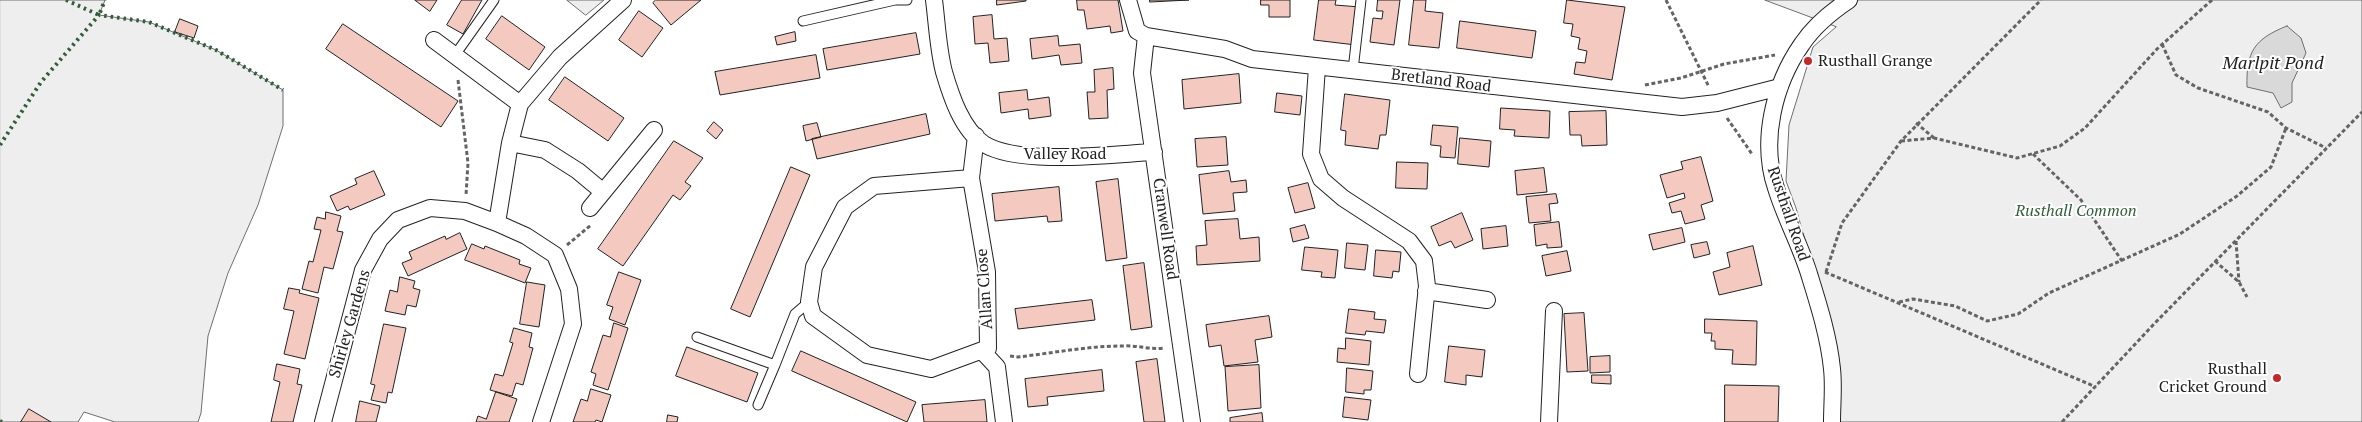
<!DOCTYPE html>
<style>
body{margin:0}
canvas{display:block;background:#fff}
</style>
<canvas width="2362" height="422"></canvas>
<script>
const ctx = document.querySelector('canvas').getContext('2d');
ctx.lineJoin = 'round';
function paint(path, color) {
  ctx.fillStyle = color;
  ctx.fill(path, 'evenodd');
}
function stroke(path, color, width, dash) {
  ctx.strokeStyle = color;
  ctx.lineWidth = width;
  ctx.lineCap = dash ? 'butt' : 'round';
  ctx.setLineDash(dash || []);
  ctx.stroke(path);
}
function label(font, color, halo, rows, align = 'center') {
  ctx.font = font + ' "PT Serif",serif';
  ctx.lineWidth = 4;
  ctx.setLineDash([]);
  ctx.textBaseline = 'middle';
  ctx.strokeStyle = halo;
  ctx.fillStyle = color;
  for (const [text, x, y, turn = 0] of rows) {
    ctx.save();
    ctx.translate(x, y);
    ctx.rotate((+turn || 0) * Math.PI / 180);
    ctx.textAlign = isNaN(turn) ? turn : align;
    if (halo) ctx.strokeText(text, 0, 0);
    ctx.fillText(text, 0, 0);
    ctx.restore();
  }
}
const green = new Path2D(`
 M0 0H105L99 15 149 22 216 50 283 90V126L258 205 228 273 208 336 201 413 198 422H115L84 412 78 422H0Z
 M567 0H604L586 15Z
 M1765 0H2362V422H1840V367L1796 208 1786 181 1789 125 1813 47 1836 27Z`);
paint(green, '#eee');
stroke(green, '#6f6f6f', 1);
const water = new Path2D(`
 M2287 26 2301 38 2306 53 2292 83V102L2281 108 2273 93 2247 87C2246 52 2254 39 2287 26Z`);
paint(water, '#d9d9d9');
stroke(water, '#6f6f6f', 1);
const building = new Path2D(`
 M415 0H437L430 11Z
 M462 0H482L463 34 447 25Z
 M656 0H701L671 25 653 3Z
 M997 0H1026V1L997 5Z
 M1077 0H1118L1123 31 1111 33 1110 26 1087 29 1084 10H1078Z
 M1150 0H1189L1150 2Z
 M1261 0H1290V17H1269V5H1261Z
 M1319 0H1336L1335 5 1360 7 1356 45 1314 40Z
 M1378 0H1400L1394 45 1370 42 1373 18 1382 19 1383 11H1377Z
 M1414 0H1426L1425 11 1443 13 1439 48 1409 45Z
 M1567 0 1625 7 1612 80 1574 74 1576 62 1585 63 1587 51 1578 49 1580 38 1571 36 1573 24 1564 23Z
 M639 11 663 28 642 57 619 40Z
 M992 15 994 39 1007 38 1009 61 990 63 988 43 975 44 973 17Z
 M502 16 545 47 529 70 486 39Z
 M180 19 198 26 194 38 175 32Z
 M1460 21 1536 31 1532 58 1457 48Z
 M343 24 458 101 441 127 326 49Z
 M795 32 796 41 777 45 775 37Z
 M916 33 920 54 827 70 823 49Z
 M1058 36 1059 46 1080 44 1082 63 1061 65 1059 55 1032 59 1030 39Z
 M816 55 820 78 720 95 715 72Z
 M1113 68 1114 89 1107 90 1108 118 1089 119 1087 92H1095L1094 70Z
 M1239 74 1241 103 1184 109 1182 80Z
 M565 77 624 118 608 141 549 100Z
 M1027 90 1028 100 1049 97 1051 116 1029 119 1028 109 1001 113 999 93Z
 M1277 93 1302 96 1300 115 1275 112Z
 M1345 94 1390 100 1386 135H1380L1378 149 1345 145 1346 131 1341 130Z
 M1501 108 1550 111 1549 138 1514 136 1515 130 1500 129Z
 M1606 111 1607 145 1582 146 1581 135H1570L1569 112Z
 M926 114 930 134 817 159 812 139Z
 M714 122 723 130 716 139 707 131Z
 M817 123 821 137 806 141 803 126Z
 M1433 125 1458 127 1455 158 1440 157 1441 146 1431 145Z
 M1226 137 1228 165 1197 167 1195 139Z
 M1460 138 1491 141 1489 167 1458 164Z
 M674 141 703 158 685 182 691 186 680 200 673 195 623 266 598 249Z
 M1701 157 1713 201 1701 205 1705 219 1685 224 1681 211 1672 213 1669 203 1685 198 1684 193 1667 198 1660 175 1683 169 1681 162Z
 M1397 162 1428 163 1427 189 1396 188Z
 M791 167 810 175 750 317 731 309Z
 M1544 168 1547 192 1517 195 1515 171Z
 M374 171 385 195 350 210 348 206 337 211 330 196 357 184 355 179Z
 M1229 171 1231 182 1246 180 1247 192 1233 193 1235 211 1203 214 1199 175Z
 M1118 179 1127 258 1106 261 1096 182Z
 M1308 183 1315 208 1295 213 1288 188Z
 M1059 187 1062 221 1048 222 1047 216 995 221 992 194Z
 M1556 194 1558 203 1549 204 1551 221 1529 223 1526 197Z
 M326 212 341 216 337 231 343 232 333 269 324 267 318 293 302 289 309 261 313 262 321 230 314 229 317 217 325 219Z
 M1462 213 1473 240 1455 248 1451 241 1439 246 1431 227Z
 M1238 219 1240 239 1259 237 1260 261 1197 265 1196 246 1207 245 1205 221Z
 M1559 222 1562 247 1547 248V244L1536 246 1534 225Z
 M1305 225 1309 238 1293 242 1290 229Z
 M1506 226 1508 246 1483 249 1481 229Z
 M1682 228 1685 242 1653 250 1649 235Z
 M460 233 467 249 408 276 402 263 412 259 409 252 445 236 446 239Z
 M1707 242 1710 254 1694 258 1691 245Z
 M1347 243 1368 245 1365 270 1345 268Z
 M472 244 484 249 485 246 520 260 519 264 531 268 525 283 465 260Z
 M1753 246 1762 285 1719 295 1713 272 1730 267 1727 253Z
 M1305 247 1338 250 1335 278 1321 277 1322 272 1302 270Z
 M1376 250 1401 252 1399 272 1393 271 1392 278 1374 276Z
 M1567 251 1571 271 1546 276 1542 256Z
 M1144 263 1152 327 1131 330 1123 266Z
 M619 272 641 280 625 325 609 319 613 307 607 305Z
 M400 277 415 281 413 288 420 290 416 307 407 305 405 315 385 311 390 290 397 292Z
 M527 282 545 285 539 327 520 324Z
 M289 288 300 290 299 293 319 298 305 359 284 354 294 311 284 309Z
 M1092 300 1095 320 1018 329 1015 309Z
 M1349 309 1375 312 1374 319 1386 320 1384 333 1366 331 1365 335 1346 333Z
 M1584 313 1588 371 1567 372 1564 314Z
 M1269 316 1272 337 1255 340 1258 362 1224 366 1221 345 1209 347 1206 325Z
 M1705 319 1757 321 1756 365 1732 364 1733 350 1715 349V341H1711L1712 333H1705Z
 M614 323 628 328 608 390 593 385 596 374 591 372 603 335 610 337Z
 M384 324 406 328 392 393 388 392 386 403 371 400 375 385 371 384Z
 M514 328 532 333 529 347 533 348 523 385 516 383 512 396 490 390 495 374 503 376 513 343 510 342Z
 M1346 338 1371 341 1369 365 1337 362 1338 348 1345 349Z
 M1449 346 1485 350 1482 377 1466 375V385L1445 382Z
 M687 347 758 373 747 402 676 376Z
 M801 351 916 402 907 422 792 371Z
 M1610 356V372L1590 373V357Z
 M1157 359 1165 422H1144L1136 362Z
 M277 364 300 369 297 384 302 385 293 422H271L280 382 274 380Z
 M1259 365 1261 408 1228 411 1225 367Z
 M1347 368 1373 371 1371 390H1364V394L1346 392Z
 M1102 370 1104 391 1047 397 1048 405 1028 407 1025 379Z
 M1592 375H1611V384L1592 383Z
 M1725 385 1779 386 1778 422H1725Z
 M591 389 611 395 602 422 596 420 595 422H573L581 399 587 401Z
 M496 392 517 399 509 422H476L478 416 486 419Z
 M1345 397 1371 400 1368 420 1343 417Z
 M985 400 987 422H924L922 405Z
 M360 401 380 406 376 422H356Z
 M29 409 51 422H21Z
 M1262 413 1263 422H1230V418Z
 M668 415 678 417 677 422H667Z`);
paint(building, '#f3c9c0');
stroke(building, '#222', 1);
const service = new Path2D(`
 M803 21 895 0H907
 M455 55 494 0
 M1353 70 1361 0
 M697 337 775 365 795 314 809 302
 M758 405 775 365`);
const minor = new Path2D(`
 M934 0C937 23 938 49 944 72 951 96 962 130 984 144 1019 166 1113 154 1154 152
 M1128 0 1137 31 1146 36 1225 49 1252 59 1682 107 1717 103 1780 87
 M1146 36 1142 73 1192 422
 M434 40 520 104
 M1317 67 1311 154 1321 179 1343 198 1409 241 1424 261 1427 286 1418 374
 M510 143 545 150 578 171 602 191
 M971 178 874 186 845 207 814 267 809 302 813 316 867 355 931 369 988 348 987 272 971 178 976 136
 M590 208 654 130
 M497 223 510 143 520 104 560 57 623 0
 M1426 291 1487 300
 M982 351 997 367 1004 422
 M323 422 363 270 380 239 398 220 430 208 465 211 497 223 526 236 555 255 569 289 573 324 541 422
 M1549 422 1554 311
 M1832 422C1832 405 1834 386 1832 369 1829 338 1819 306 1810 277 1801 246 1785 218 1776 188 1760 141 1774 84 1802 44 1814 26 1831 12 1849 0`);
stroke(service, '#222', 11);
stroke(minor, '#222', 18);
stroke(new Path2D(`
 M1666 0 1709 87
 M2162 44 2176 75 2198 88 2268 112 2286 128 2326 148
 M458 80 468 163 466 195
 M1645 85 1681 78 1724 64 1775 55
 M1727 118 1752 154
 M1916 123 1934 138
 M1901 141 1934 138 2017 158 2060 146 2085 128 2157 49 2212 0
 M2033 154 2081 200 2122 261
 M2236 241 2239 282
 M567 245 591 225
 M2215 261 2239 282 2247 297
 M1825 272 2096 387
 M1826 272 1842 223 1901 141 2041 0
 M1899 302 1913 299 1955 306 1987 321 2018 314 2049 293 2180 234 2237 196 2271 167 2286 128
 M1010 356 1018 357C1053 353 1088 346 1122 346 1137 345 1150 350 1165 348
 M2062 422 2154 324 2362 112`), '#646464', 3, [4, 2.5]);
stroke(service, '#fff', 9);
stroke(minor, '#fff', 16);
stroke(new Path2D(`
 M66 0 99 15 105 0
 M0 145 41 82 99 15 149 22 216 50 283 90
 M0 421 2 422`), '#2f5e38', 4, [2.5, 4]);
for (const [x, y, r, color] of [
 [1808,61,5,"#c62828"],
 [2277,378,5,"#c62828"]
]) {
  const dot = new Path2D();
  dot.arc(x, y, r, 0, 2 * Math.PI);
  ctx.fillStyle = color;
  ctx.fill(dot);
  stroke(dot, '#fff', 2);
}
label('16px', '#222', '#fff', [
 ["Rusthall Grange",1818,61],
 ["Rusthall",2267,369,"right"],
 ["Cricket Ground",2267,387,"right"]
], 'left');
label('16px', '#222', '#fff', [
 ["Bretland Road",1441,81,7],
 ["Valley Road",1065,154],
 ["Rusthall Road",1788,214,71],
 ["Cranwell Road",1165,229,82],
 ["Allan Close",985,289,-94],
 ["Shirley Gardens",350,324,-74]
]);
label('italic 16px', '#2f5e38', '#fff', [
 ["Rusthall Common",2076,211]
]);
label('italic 18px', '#222', '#fff', [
 ["Marlpit Pond",2273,64]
]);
</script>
